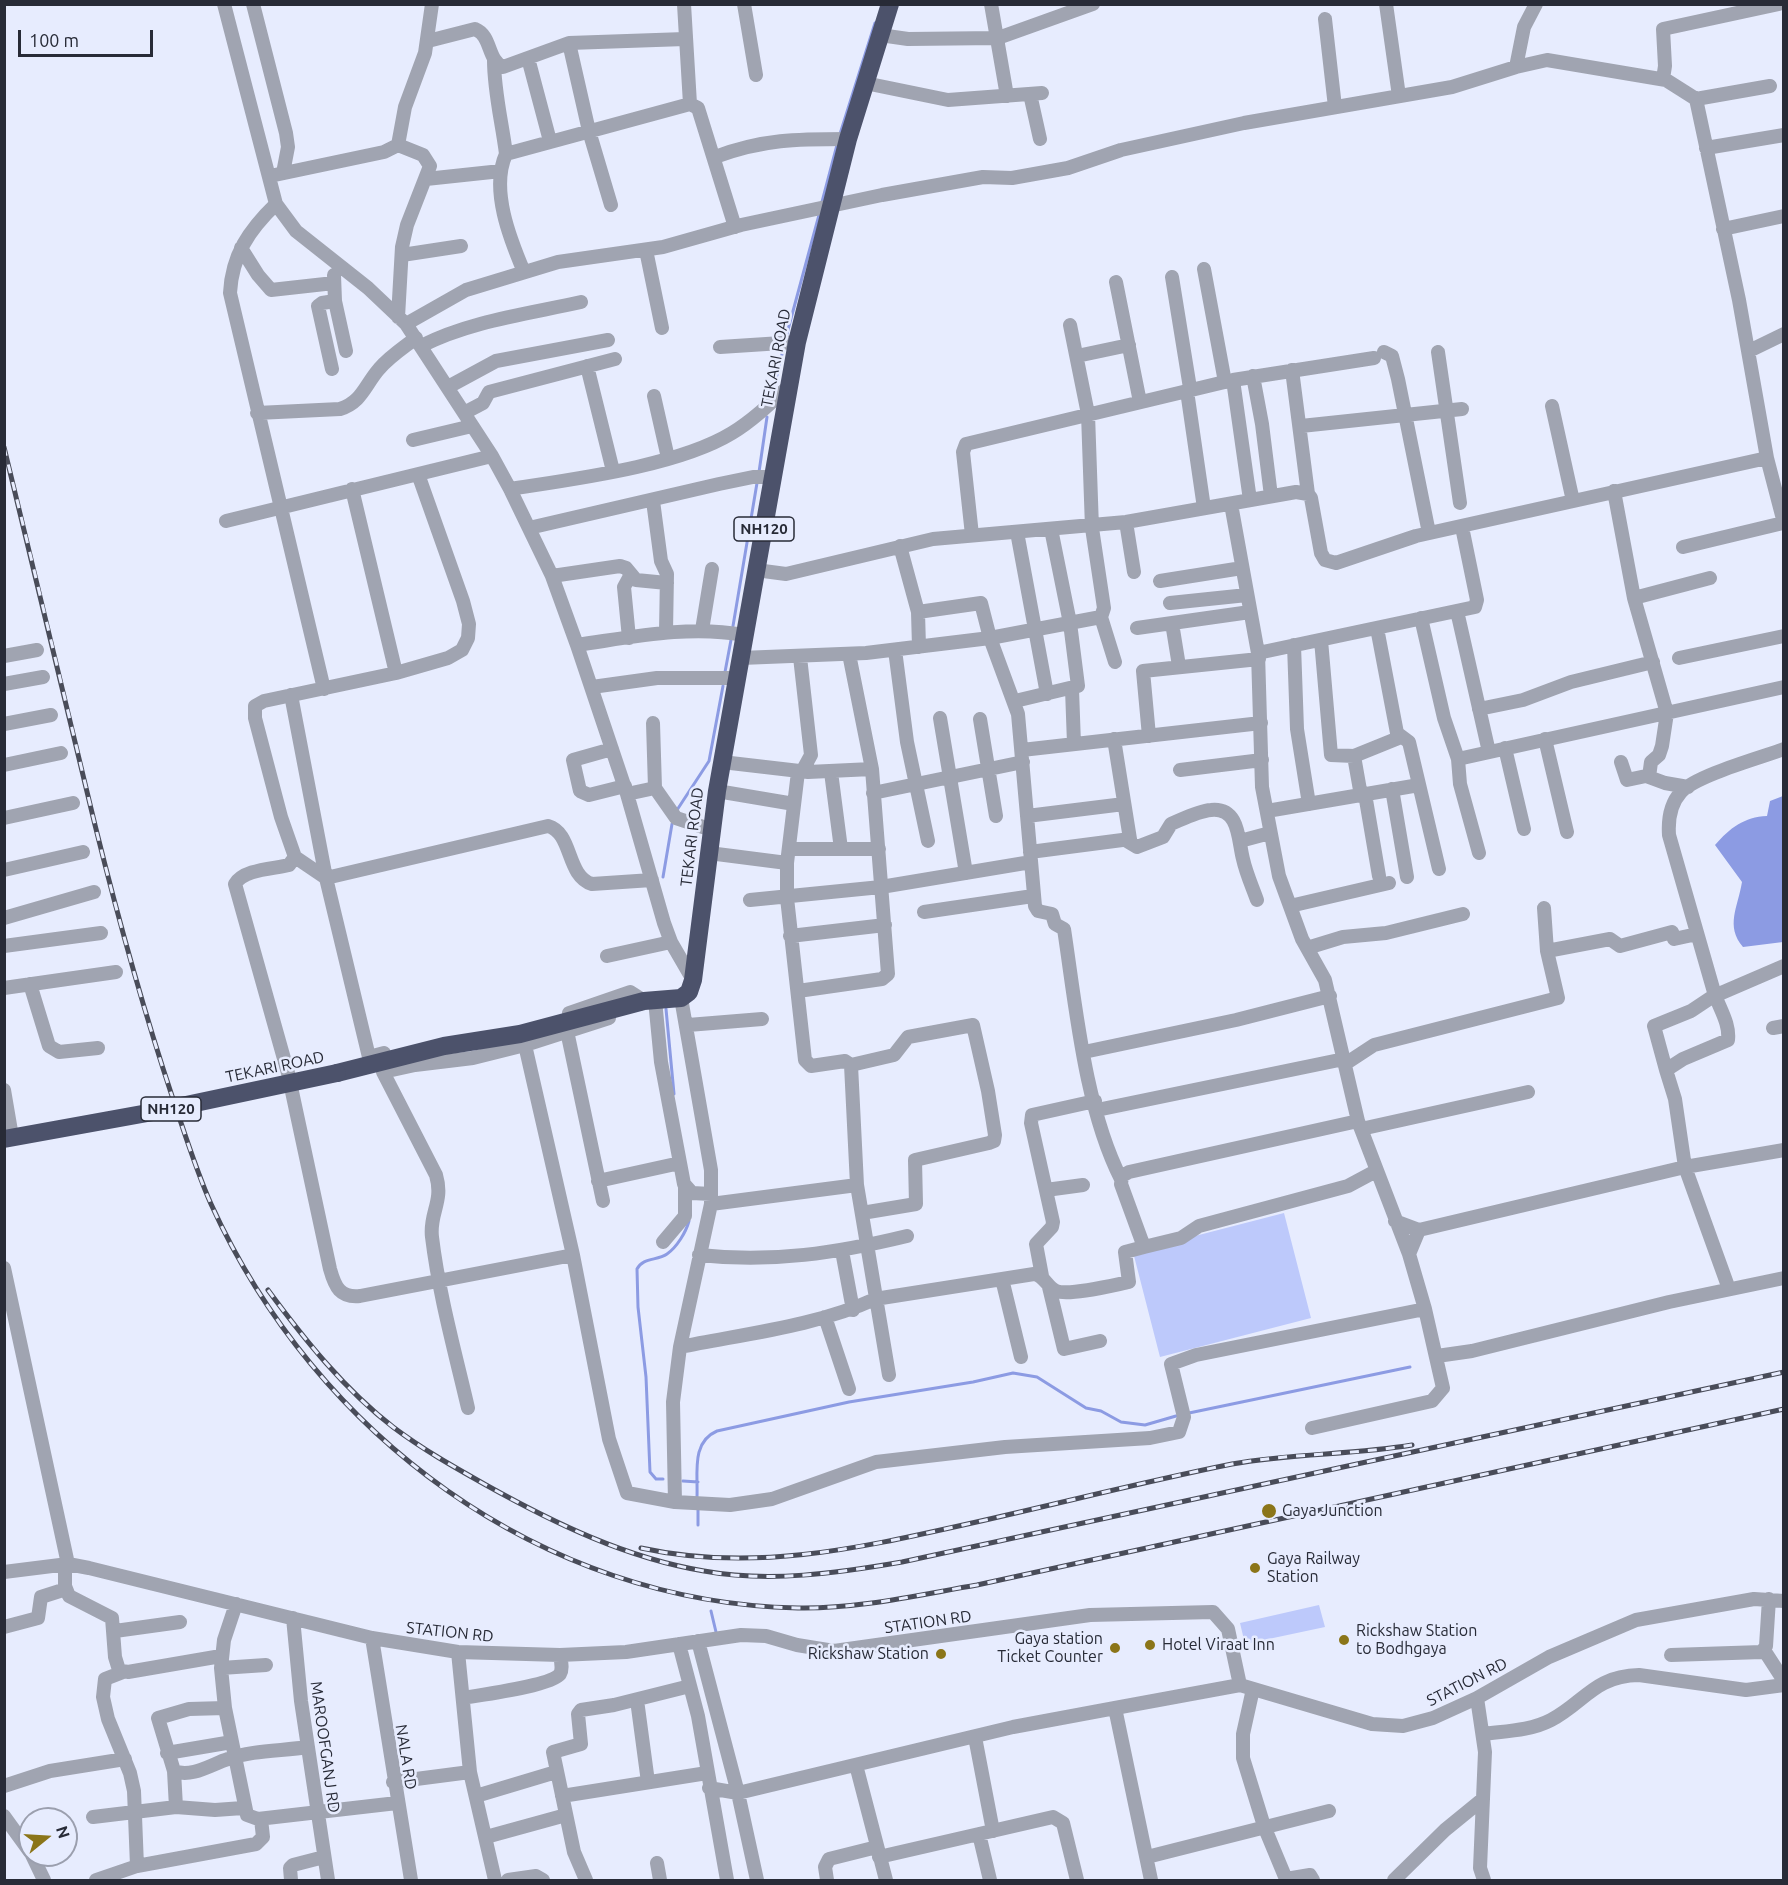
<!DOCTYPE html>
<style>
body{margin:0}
#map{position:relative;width:1788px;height:1885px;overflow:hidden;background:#e7ecfe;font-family:Ubuntu,sans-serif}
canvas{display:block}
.frame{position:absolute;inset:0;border:6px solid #282b37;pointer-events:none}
.north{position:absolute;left:18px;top:1807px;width:60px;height:60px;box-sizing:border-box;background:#e7ecfe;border:2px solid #9b9fae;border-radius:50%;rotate:72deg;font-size:16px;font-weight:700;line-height:24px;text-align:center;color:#282b37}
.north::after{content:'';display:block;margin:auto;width:21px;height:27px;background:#8b7519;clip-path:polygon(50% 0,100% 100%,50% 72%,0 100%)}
.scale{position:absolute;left:18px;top:30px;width:135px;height:27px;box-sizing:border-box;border:3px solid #282b37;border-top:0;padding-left:8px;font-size:18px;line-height:21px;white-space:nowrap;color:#282b37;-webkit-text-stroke:4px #e7ecfe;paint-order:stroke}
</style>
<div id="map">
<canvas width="1788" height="1885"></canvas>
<div class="frame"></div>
<div class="north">N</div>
<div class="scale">100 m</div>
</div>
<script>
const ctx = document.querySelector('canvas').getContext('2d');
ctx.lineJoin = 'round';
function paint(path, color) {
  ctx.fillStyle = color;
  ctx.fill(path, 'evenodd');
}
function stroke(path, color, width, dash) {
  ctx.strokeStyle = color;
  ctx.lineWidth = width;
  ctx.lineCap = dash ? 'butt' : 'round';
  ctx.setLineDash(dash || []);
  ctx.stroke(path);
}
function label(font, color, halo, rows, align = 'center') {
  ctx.font = font + ' Ubuntu,sans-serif';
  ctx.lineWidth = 5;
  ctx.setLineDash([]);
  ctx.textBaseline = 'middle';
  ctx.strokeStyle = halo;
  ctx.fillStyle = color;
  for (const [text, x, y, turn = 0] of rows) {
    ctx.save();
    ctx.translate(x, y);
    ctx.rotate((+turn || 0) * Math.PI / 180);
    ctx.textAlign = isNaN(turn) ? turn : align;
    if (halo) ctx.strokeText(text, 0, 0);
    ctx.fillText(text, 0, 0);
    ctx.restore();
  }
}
paint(new Path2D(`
 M1284 1213 1311 1318 1160 1357 1133 1252Z
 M1319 1605 1325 1627 1245 1644 1240 1623Z`), '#bdc9fb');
paint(new Path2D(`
 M1783 796V942L1743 947C1725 926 1738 907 1742 882L1715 845C1730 828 1744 817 1767 816L1770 801Z`), '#8c9be3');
stroke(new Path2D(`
 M840 134 875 23
 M822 202 837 145
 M786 337 819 215
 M773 391 783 350
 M759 472 767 417
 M733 626 757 483
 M725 672 731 640
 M677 810 709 761 723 686
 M663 877 672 824
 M666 1009 674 1094
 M1189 1413 1410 1367
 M663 1479H656L650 1472 646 1377 638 1307 637 1269C643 1257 657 1261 667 1254 677 1247 686 1232 689 1221
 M683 1481 698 1482
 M697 1497C698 1473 691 1442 717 1431L849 1402 973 1382 1013 1373 1037 1377 1086 1408 1101 1411 1121 1422 1145 1425 1176 1416
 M698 1509V1525
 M711 1611 716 1632`), '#8c9be3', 3);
stroke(new Path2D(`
 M224 4 276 204 296 231 368 288 406 324 492 456 510 489 552 576 577 645 627 794 664 923 671 942 693 980
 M253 4 286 133 288 147 283 173
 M684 4 690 104
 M744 4 756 75
 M991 4 1007 96
 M1386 4 1399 96
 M1325 19 1335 107
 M880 35 908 39 998 38 1093 4
 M428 41 475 29C492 36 487 60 503 67L569 43 685 39
 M569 43 589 131 611 205
 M528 58 550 141
 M494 60C494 92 502 122 506 154
 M1516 67 1524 27 1536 4
 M1663 79 1665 66 1663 29 1779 4
 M865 83 948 100 1042 93
 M1770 86 1696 99 1739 300 1767 458 1784 523
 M1030 94 1040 139
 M1706 148 1784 135
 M715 157C763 139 797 139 848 139
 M270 176 384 152 398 145 405 107 425 53 432 4
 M426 179 501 171
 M276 204C249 230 232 255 230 293L324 689
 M1723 229 1784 216
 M241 248 258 275 271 290 334 283
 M646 250 662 328
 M402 255 461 246
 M1204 269 1225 382
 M524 272C510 239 490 189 506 154L690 104 698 108 735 227
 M334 275 335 301 346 351
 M1172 277 1190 388 1187 391 1204 508
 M1116 282 1140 402
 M398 317 402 247 407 225 430 166 423 155 398 145
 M406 324 466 290 558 262 663 247 741 225 882 195 983 177 1012 178 1068 168 1121 150 1244 123 1452 87 1516 67 1547 60 1666 80 1696 99
 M1070 325 1088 414 1092 528 1104 608 1101 617
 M421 346C470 321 527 314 581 302
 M720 347 797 342
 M1749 351 1784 334
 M1384 352 1392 356 1398 379 1429 533
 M1438 352 1460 503
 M1077 356 1129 345
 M587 366 613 471
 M332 369 318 306 322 303 335 301
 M1292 370 1308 494
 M1253 376 1262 424 1271 496
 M1233 380 1250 500
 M448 387 496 361 608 340
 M654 396 668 458
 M1552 406 1573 501
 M257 413 340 409C362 402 365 385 379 369 389 357 403 348 416 338
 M464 413 483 403 489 392 615 359
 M1301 426 1462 409
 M413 440 472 426
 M418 474 463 601 469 624 468 638 462 650 448 658 396 673 264 701 255 706V718L281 817 295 857 289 865C273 869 244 869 235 884L288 1073 330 1269C335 1287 340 1298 360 1296L573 1255 525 1045 609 1018
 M352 489 396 673
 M510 489C574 479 678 466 732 433 752 421 772 402 789 386
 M1614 491 1634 598 1667 713 1662 746 1659 755 1651 762 1649 777
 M653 501 661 561 667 574 666 632
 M1231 504 1258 653 1262 787 1279 876 1302 939 1325 980 1358 1121 1409 1254
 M226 521 492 456
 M1126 522 1134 572
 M529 528 719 484 753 477H774
 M1017 532 1047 694
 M972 535 963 452 966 444 1233 380 1374 358
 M900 546 918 612 919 647
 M1683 547 1783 523
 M756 570 786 574 933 539 1126 522 1296 492 1308 494 1311 498 1321 553 1325 560 1336 563 1416 536 1767 458
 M552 576 620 566 626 568 636 580 667 583
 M1160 581 1242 568
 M1634 598 1710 578
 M1170 603 1247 595
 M1457 611 1489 752
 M918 612 981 603 990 638 1018 714 1035 906 1038 911 1052 914 1055 924 1064 929C1076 1008 1085 1108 1121 1179
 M1421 618 1444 718 1458 759 1460 784 1479 853
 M1172 623 1179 666
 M1137 628 1250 612
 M1377 628 1397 733 1409 742 1439 869
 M702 630 712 569
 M629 638 624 587 630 576
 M1321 640 1331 755 1354 756 1401 737
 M577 645C633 637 688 625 744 635
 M1294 645 1297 729 1309 804
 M895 650 907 742 928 841
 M1258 653 1475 607 1477 600 1462 527
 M4 656 37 650
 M800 657 811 755 805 766 808 772
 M741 658 866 653 990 638 1101 617 1115 662
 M1679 658 1784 636
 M4 684 43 677
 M592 687 657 678H738
 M1072 689 1074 744
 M291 695 326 878 369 1057 384 1053
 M1015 701 1078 686 1070 623 1051 529
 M1479 709 1523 700 1571 682 1653 662
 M940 718 966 873
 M980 719 996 816
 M653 723 655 788
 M4 724 51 715
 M1149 736 1143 671 1259 659
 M1545 739 1567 832
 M1505 748 1524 829
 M612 749 573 760 580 791 589 795 625 786
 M1022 750 1261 723
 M1354 756 1360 790 1365 794 1379 876
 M1458 759 1784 687
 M722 762 808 772 872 769
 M1621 762 1627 780 1646 776 1665 783 1688 787
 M4 765 61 753
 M1180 770 1262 760
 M798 772 787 863V898L805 1060 811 1066 845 1061 851 1065 857 1185 889 1375
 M831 772 841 849
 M1392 789 1407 877
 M717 791 794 804
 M873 793 1023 762
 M627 794 655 788 676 818 712 830
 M1267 811 1419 785
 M1027 816 1124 804
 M4 818 73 803
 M1127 841 1137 847 1163 837 1171 824C1183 819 1198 811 1211 810 1240 807 1238 841 1243 859 1246 873 1252 886 1257 900
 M1240 841 1270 833
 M789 849H879
 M1030 852 1130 839 1114 739
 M709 853 787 863
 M295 857 326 878 548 826C573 833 566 876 592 884L652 880
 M4 870 83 852
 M750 900 881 887 1031 862
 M1290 906 1389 883
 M924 912 1033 896
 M4 918 94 892
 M790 936 885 925
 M4 946 101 933
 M1307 948 1343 937 1386 933 1463 914
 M1547 951 1610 939 1620 946 1672 932 1674 939 1697 934
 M607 956 671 942
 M30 984 49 1046 59 1052 98 1048
 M4 988 116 972
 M798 991 882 979 888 974 872 769 849 654
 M655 1000 661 1062 684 1184 692 1193 711 1194
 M569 1013 630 992 644 1001 640 1004
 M688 1025 762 1019
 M1773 1028 1784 1026
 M567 1031 603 1201
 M1084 1052 1236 1020 1330 996
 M1345 1064 1374 1045 1558 998 1547 951 1544 908
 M851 1065 894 1055 908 1037 973 1025 988 1091 995 1135 994 1141 989 1143 915 1160 916 1204 862 1213
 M1666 1070 1654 1026 1691 1011 1712 997 1784 966
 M4 1090 11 1131 4 1138
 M1097 1110 1344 1059
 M1358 1121 1129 1172 1122 1176 1121 1184 1144 1247 1181 1238 1199 1226 1348 1186 1376 1171
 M1361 1129 1528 1092
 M598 1181 680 1163
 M1046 1190 1083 1185
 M711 1204 857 1185
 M1395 1221 1419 1230 1685 1167 1784 1150
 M663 1242 685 1216V1188
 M842 1251 853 1310
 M573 1255 609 1439 627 1493 675 1502 730 1505 772 1499 876 1462 1005 1447 1150 1438 1179 1432 1184 1417 1171 1364 1196 1355 1425 1309
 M699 1255C772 1263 837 1253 907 1236
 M4 1268 68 1564
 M1042 1276 1036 1244 1052 1227 1053 1222 1031 1123 1032 1115 1095 1101
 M1002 1279 1021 1357
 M1049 1287 1064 1349 1100 1341
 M1729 1289 1685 1167 1675 1099 1666 1070 1683 1059 1728 1040C1730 1023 1719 1008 1714 992 1699 940 1684 887 1669 835 1668 820 1670 804 1681 792 1697 775 1760 758 1784 749
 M825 1317 849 1389
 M680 1347C743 1334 817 1326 875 1299L1034 1274C1044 1275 1047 1287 1056 1291 1070 1296 1114 1285 1129 1282L1125 1252 1144 1247
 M1437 1356 1472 1351 1669 1302 1784 1278
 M468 1408C455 1352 439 1295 432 1237 429 1213 444 1202 436 1175L383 1072 415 1065 473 1058 525 1045
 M1312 1428 1432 1401 1443 1388 1425 1309 1409 1254 1419 1230
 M675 1502 673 1402 680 1347 711 1204V1170L681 998
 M65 1565V1586L69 1596 112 1618 115 1657 119 1670 128 1672 221 1656
 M4 1572 68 1564 89 1568 372 1638 458 1652 560 1655 626 1652 741 1635 766 1636 797 1645 834 1651 1090 1615 1213 1612 1228 1629 1240 1685 1372 1724 1403 1726 1433 1718 1477 1698 1549 1657 1636 1620 1754 1599 1784 1601
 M236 1604 224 1640 221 1668 225 1708 247 1815 258 1819 397 1803
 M293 1618 301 1701 328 1880
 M4 1627 38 1618 41 1597 66 1589
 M115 1631 180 1622
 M372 1638 411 1880
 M698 1641 738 1793 709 1788
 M679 1644 698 1716 727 1880
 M1764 1650 1784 1681
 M458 1652 470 1772 495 1880
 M1671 1655 1762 1652 1766 1646 1769 1599
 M221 1668 266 1665
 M123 1672 105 1679 103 1697 108 1719 130 1773 134 1791 137 1866
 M1253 1689 1243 1734V1758L1264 1826 1286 1879 1310 1875 1313 1880
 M463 1698C479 1695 551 1686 560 1674 563 1669 561 1661 560 1655
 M1477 1698 1485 1752 1480 1868 1484 1880
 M637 1700 648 1782
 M225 1708 189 1709 158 1718 174 1771C192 1778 212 1764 228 1759 252 1750 282 1751 308 1747
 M1483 1734C1505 1731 1530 1731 1551 1720 1585 1702 1594 1676 1639 1675L1746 1690 1784 1685
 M975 1737 993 1831
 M167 1753 232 1742
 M856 1765 886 1880
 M174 1771 176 1807
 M393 1782 470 1772
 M4 1786 50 1771 125 1759
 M476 1796 556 1772
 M562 1796 707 1773
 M4 1816 30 1852
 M93 1817 176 1807 215 1810 243 1808
 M979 1834 990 1880
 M486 1837 566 1815
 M32 1855 44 1880
 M879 1857 1053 1817 1063 1823 1077 1880
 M1147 1857 1329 1811
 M657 1863 660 1880
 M96 1880 137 1866 256 1844 263 1837 261 1819
 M291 1880 290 1868 293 1865 324 1857
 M508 1880 536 1876 543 1880
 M586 1880 574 1852 553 1752 581 1744 578 1714 581 1710 614 1705 690 1686
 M757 1880 738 1793 1013 1727 1115 1708
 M827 1880 825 1867 829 1859 877 1847
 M1151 1880 1115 1708 1240 1685
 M1394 1880 1445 1830 1483 1799`), '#a0a4b1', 14);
stroke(new Path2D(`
 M337 1073 444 1046 520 1034 644 1001 681 998 689 992 693 980 717 791 797 342 848 139 890 4`), '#4c526b', 18);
const rail = new Path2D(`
 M4 447C35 573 65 699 95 825 118 918 143 1009 173 1099 185 1134 196 1170 211 1204 316 1435 541 1603 798 1608 858 1609 918 1595 977 1585L1784 1409
 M268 1290C304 1339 345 1390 393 1427 422 1449 454 1467 486 1485 554 1523 626 1558 704 1571 769 1583 838 1573 902 1562L1784 1372
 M641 1548C751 1572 856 1549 963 1525 1053 1505 1142 1482 1232 1464 1292 1453 1353 1455 1412 1445`);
stroke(rail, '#494c59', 5);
stroke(rail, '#e7ecfe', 3, [9]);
stroke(new Path2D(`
 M4 1139 153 1112 337 1073`), '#4c526b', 18);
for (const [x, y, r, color] of [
 [1269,1511,8,"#8b7519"],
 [1255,1568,6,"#8b7519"],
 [1344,1640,6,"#8b7519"],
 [1150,1645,6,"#8b7519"],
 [1115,1648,6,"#8b7519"],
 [941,1654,6,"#8b7519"]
]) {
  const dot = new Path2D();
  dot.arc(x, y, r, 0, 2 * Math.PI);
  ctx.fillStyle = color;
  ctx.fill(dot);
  stroke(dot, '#e7ecfe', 2);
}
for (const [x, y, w] of [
 [764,529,60],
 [171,1109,60]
]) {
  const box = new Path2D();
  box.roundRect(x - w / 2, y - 12, w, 24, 4.5);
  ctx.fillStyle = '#e7ecfe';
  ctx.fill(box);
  stroke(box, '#282b37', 1.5);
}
label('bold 15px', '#282b37', null, [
 ["NH120",764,529],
 ["NH120",171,1109]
]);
label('16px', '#282b37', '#e7ecfe', [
 ["TEKARI ROAD",776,358,-79],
 ["TEKARI ROAD",692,837,-83],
 ["TEKARI ROAD",275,1067,-12],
 ["STATION RD",928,1622,-8],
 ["STATION RD",450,1632,6],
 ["STATION RD",1467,1682,-27],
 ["MAROOFGANJ RD",325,1747,82],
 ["NALA RD",406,1757,81]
]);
label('16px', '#282b37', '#e7ecfe', [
 ["Gaya Junction",1282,1511],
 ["Gaya Railway",1267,1559],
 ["Station",1267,1577],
 ["Rickshaw Station",1356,1631],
 ["to Bodhgaya",1356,1649],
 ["Gaya station",1103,1639,"right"],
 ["Ticket Counter",1103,1657,"right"],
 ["Hotel Viraat Inn",1162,1645],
 ["Rickshaw Station",929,1654,"right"]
], 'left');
</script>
